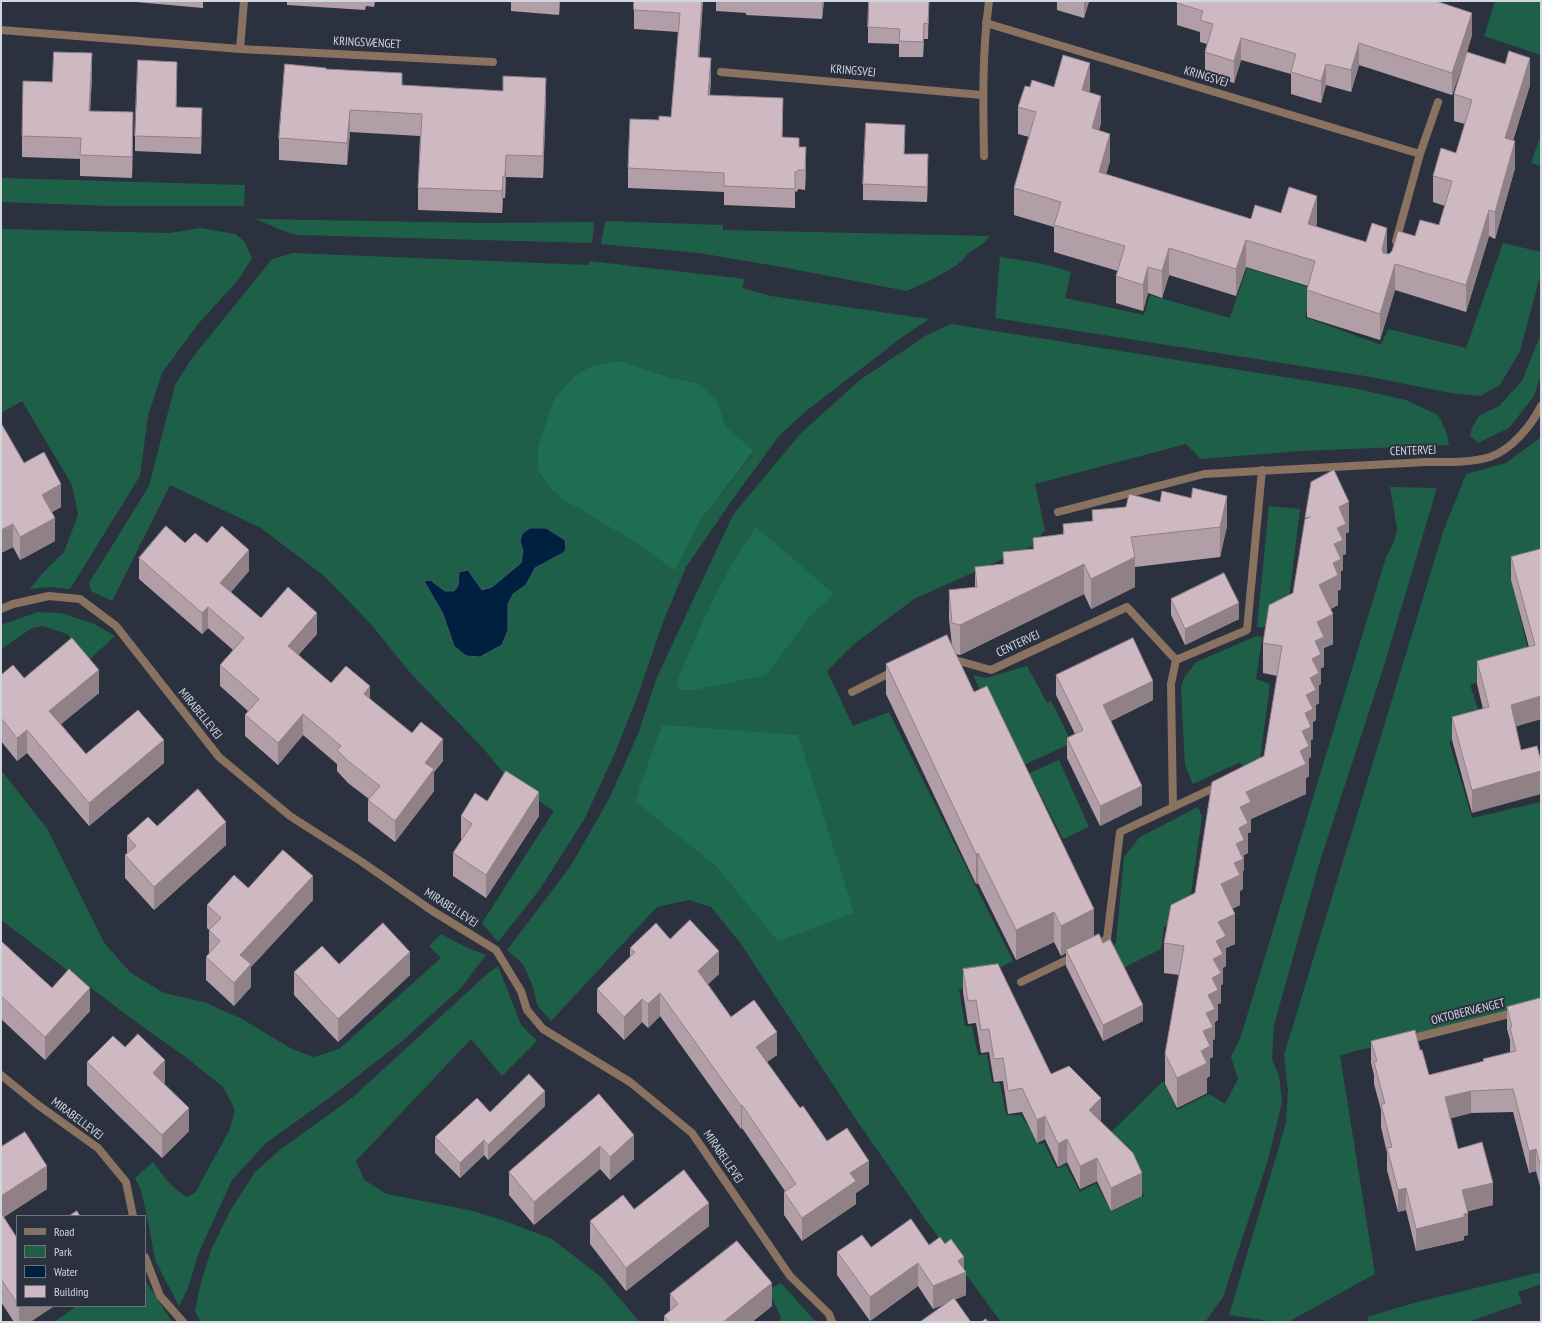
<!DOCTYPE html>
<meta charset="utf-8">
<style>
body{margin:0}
#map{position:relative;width:1542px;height:1323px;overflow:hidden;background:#2b313f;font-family:"PT Sans Narrow",sans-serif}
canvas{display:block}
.frame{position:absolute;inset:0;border:2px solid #d2d6df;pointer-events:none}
.legend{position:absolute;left:16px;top:1215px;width:130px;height:92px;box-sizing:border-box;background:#2b313f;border:1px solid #6e737f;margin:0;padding:5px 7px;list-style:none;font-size:12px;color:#d2d6df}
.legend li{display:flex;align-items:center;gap:8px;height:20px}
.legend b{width:20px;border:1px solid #6e737f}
</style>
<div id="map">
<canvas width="1542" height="1323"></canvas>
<div class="frame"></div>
<ul class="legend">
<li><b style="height:5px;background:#8a7260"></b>Road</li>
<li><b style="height:11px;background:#1e6047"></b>Park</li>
<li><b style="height:11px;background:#002040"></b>Water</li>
<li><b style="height:11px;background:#ceb8c1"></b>Building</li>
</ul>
</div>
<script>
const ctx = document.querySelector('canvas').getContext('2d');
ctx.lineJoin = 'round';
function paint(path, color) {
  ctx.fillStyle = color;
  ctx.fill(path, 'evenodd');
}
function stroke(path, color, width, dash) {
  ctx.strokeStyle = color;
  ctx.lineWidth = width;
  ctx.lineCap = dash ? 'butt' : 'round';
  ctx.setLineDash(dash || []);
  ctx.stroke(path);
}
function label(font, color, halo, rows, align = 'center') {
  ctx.font = font + ' "PT Sans Narrow",sans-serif';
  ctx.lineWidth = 4;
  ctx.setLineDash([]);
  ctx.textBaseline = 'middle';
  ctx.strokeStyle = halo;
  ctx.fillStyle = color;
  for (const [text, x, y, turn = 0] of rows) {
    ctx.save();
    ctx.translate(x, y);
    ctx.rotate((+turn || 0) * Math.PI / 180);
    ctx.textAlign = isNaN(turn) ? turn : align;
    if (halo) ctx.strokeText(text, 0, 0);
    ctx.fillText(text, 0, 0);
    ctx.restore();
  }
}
paint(new Path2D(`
 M1495 1H1541V55L1484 36Z
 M1541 134V166L1531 163Z
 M1 178 245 185 244 206H110L1 202Z
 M256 219 484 223 592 222 594 224 592 243 296 235 281 230Z
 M605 221 723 225V230L990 236 984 243 969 253 957 265 935 278 907 291 782 267 699 253 601 244Z
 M201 228 235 234 245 242 252 258 238 280 198 324 162 373 148 416 140 476 70 589 51 587 30 589 41 575 64 552 78 515 72 485 22 401 1 413V229L170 233Z
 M1503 243 1541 252V273L1520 351 1500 385 1480 396 1451 393 1365 376 995 318 1000 257 1044 264 1071 272 1065 298 1144 315 1150 295 1230 318 1247 268 1314 289 1305 317 1381 345 1388 329 1466 348Z
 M293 253 589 265V261L606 263 745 279 742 288 771 296 929 319 905 335 806 411 779 436 735 496 686 567 663 622 638 695 614 755 585 818 540 889 498 942 482 923 554 811 511 782 483 748 412 675 370 623 324 576 261 528 170 485 112 601 91 591 89 583 149 486 175 385 192 358 272 259ZM622 361 669 377 698 383 717 400 726 427 754 452 700 521 675 571 635 542 549 487 541 477 538 468 555 397 574 376 586 369Z
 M951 324 1353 388 1406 400 1438 415 1446 431 1449 445 1301 451 1201 459 1186 444 1035 484 1045 530 1032 546 914 599 854 644 827 671 853 726 889 712 1013 961 991 972 993 984 959 989 965 1026H972L978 1055 987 1054 992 1083H1000L1006 1115H1021L1039 1144 1044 1143 1057 1169 1066 1165 1080 1192 1096 1183 1111 1212 1144 1196 1134 1174 1102 1141 1163 1081 1177 1110 1209 1094 1225 1104 1238 1079 1231 1057 1240 1039 1386 557 1394 542 1397 529 1390 487 1437 488 1382 672 1320 861 1274 1025 1272 1059 1279 1076 1282 1102 1268 1160 1223 1297 1205 1322H1001L925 1219 853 1115 741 944 711 907 689 900 657 907 551 1021 537 1005 533 987 523 964 507 950 570 867 609 799 638 734 657 677 733 515 801 433 860 380 927 335Z
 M1541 334V374L1534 396 1509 428 1478 443 1470 436 1472 428 1479 416 1499 406 1522 381Z
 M1541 437V566L1510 574 1531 663 1470 685 1484 727 1449 741 1472 818 1541 802V1006L1400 1041 1355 1051 1340 1056 1375 1274 1288 1322H1275L1229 1315 1286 1123 1288 1090 1284 1055 1443 532 1466 474 1506 463Z
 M1269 506 1300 509 1287 616 1262 628 1257 627Z
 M38 612 61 613 94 624 115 636 89 660 67 634 43 626 32 628 1 649V625Z
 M1257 636 1262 637 1256 679 1270 684 1258 775 1249 779 1240 762 1193 784 1185 765 1181 687 1184 678 1196 662Z
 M1027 666 1047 703 1051 701 1072 743 1017 768 973 675 986 678Z
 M1059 760 1089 827 1063 839 1034 782 1029 785 1023 776Z
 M1 770 48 830 105 944 131 973 164 993 204 1002 242 1019 292 1049 314 1057 339 1049 441 958 429 946 441 934 468 948 486 955 461 988 401 1042 332 1096 266 1143 232 1180 199 1252 188 1288 179 1306 155 1260 149 1226 141 1190 135 1178 153 1162C163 1176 172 1188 187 1197L195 1193 230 1129 235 1110 223 1087 183 1055 136 1022 1 920Z
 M1198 807 1202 816 1188 916 1164 927 1161 949 1123 968 1112 947 1116 943 1124 857 1140 837Z
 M498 966 521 1025 537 1041 502 1076 471 1039 356 1161 364 1180 387 1194 469 1210 502 1220 552 1239 601 1277 640 1322H201L195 1311 200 1286 211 1250 230 1211 255 1172 281 1149 353 1097 486 975Z
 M1541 1272V1284L1518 1292 1522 1303 1468 1322H1369L1367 1317 1410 1304Z
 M145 1280 172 1322H54L77 1306H145Z
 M781 1283 816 1322H780L781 1317 769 1292 773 1287Z`), '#1e6047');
paint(new Path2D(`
 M622 361 669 377 698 383 717 400 726 427 754 451 700 521 675 571 635 542 563 499 549 487 541 476 538 468V448L555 397 574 376 586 369 594 365Z
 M756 527 834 594 811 615 766 675 694 690H680L676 685C698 630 722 575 756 527Z
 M662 725 798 735 854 913 778 941 716 866 635 801Z`), '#1e6e51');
const water = new Path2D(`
 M530 528H546L565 540 566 549 563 553 535 568 526 585 513 594 508 604V630L502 645 480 657 466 656 454 646 443 614 424 581 430 580 445 591H454L458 586 459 572 468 570 482 590 492 587 521 563 523 551 520 541 522 534Z`);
paint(water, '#002040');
stroke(water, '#3f5770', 1);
stroke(new Path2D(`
 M948 658 991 670 1127 607 1176 660
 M852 692 896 670
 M1173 807 1171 684 1176 660 1247 630 1262 470
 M1094 946 1107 939 1120 832 1220 785
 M1021 982 1075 956`), '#8a7260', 8);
stroke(new Path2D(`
 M986 23 1420 154 1396 241
 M1 30 240 49 244 1
 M240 49 493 62
 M721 72 982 95
 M1420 154 1438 102
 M984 156C983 104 982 53 989 1
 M1058 512 1204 474 1426 462C1447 462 1469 463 1490 457 1511 450 1531 426 1541 406
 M1 609 13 604 49 596 80 599 116 626 219 757 290 816 362 862 431 910 496 950 521 991 527 1010 543 1029 630 1082 692 1133 790 1276 829 1314 832 1322
 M1406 1040 1517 1012
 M1 1075 38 1105 98 1148 126 1182 133 1216
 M145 1257 160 1296 183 1322`), '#8a7260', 8);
paint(new Path2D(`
 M136 1H203V8L136 2Z
 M287 1H375L374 7 366 6 365 10 287 5Z
 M511 1H560L559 15 511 11Z
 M634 1H703L699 57 711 77 710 95 783 118 782 137 799 147 806 167 805 190 798 189 797 192 795 191V208L724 205V192L628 188V168L659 120 671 117 678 32 634 29Z
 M716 1H824L822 19 746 15V13L716 11Z
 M929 1 928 39H924L923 57H899V44L868 43V27Z
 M1057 1H1089L1084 18 1057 10Z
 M1177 1H1436L1472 35 1467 52 1530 85 1513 141 1515 168 1495 239 1489 236 1466 312 1395 290 1380 340 1307 317V290L1308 286 1246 267 1236 296 1169 275 1162 298 1148 293 1143 311 1116 303V276L1118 271 1054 252V227L1014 215V188L1029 137 1018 134V107L1030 87H1054L1090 90 1089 92 1101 123 1099 130 1110 161 1106 174 1251 219 1281 213 1317 223 1316 226 1389 254 1415 236 1439 225 1445 206 1433 202V176L1456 153 1465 124 1454 121V94L1466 55 1452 95 1359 65 1351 92 1326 85 1321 103 1291 94V74L1241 60 1234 83 1205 74V52L1207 44 1200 42V32L1177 25Z
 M326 69 402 85 546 100 543 178 506 177 505 198H503L502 213 418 210V188L420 136 350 132 347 165 279 160V138Z
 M92 75 90 111 133 133 132 178 80 176V159L22 157V136L52 82Z
 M177 77 176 107 202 123 201 154 135 151V136Z
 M905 140 904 154 928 170 927 202 863 200V184Z
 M1 423 24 463 61 507 52 512 55 541 20 560 13 547 1 553Z
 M1311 482 1349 532 1346 533V554L1343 555V570L1341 571V589L1338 591V605L1331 609 1333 644 1324 648V667L1321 668V684L1319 685V703L1316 705V720L1313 722V739L1311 740V757L1309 758V776L1306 778V794L1251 819V832L1248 833V853L1244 855V870L1243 871V889L1240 891V905L1232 909 1235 944 1226 948V966L1223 968V984L1221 985V1003L1218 1004V1020L1215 1022V1039L1213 1040V1057L1210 1058V1076L1207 1078V1093L1177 1108 1165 1084V1054L1179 975 1164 973V943L1195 893 1264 756 1277 676 1263 673V643L1293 593Z
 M1092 510 1227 526 1220 557 1135 567V587L1091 609 1084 594 960 655 955 654 974 692 1094 936 1143 1021 1103 1041 1066 966V953L1061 956 1054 942 1016 960 978 883 976 884 886 694V664L952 646 949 619V590L975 587V567L1003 564V552L1033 549V538L1063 535V524L1092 521Z
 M185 543H207L249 571 231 592 261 618 317 634 298 655 331 683 370 699 443 761 434 772V791L395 842 368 821V800L369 799 348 783 337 771V764L303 735 278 765 245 736V715L248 711 220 686V665L233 650 208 628 202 634 139 579V558Z
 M1541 549V719L1516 726 1521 750 1472 813 1452 740V717L1483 709 1477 684V661L1529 647 1511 580V557Z
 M1171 599 1239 619 1185 645 1171 615Z
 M1 675 99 693 61 724 86 754 164 763 89 826 27 753 17 761 1 741Z
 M1056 675 1153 700 1111 721 1142 805 1100 826 1067 758V738L1075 734 1056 695Z
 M487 801 539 816 486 898 453 876V853L462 840 461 839V816Z
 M157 826 226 845 154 910 125 878V855L127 854V836Z
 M248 888 313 900 251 967V987L234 1006 206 980V957L209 954V930L207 928V905Z
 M670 939 719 974 708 984 731 1017 777 1055 767 1062 800 1108 827 1141 869 1184 856 1193V1204L802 1241 784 1215V1192L785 1191 742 1128 741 1129 660 1016 648 1028 642 1022 624 1040 597 1012V989L630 957V948Z
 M1 941 52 988 90 1011 45 1060 1 1019Z
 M339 964 410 975 338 1042 294 995V972Z
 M963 969 1051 1074 1101 1121 1100 1122 1142 1196 1111 1211 1097 1181 1080 1189 1067 1162 1058 1167 1045 1139 1037 1143 1022 1112 1008 1114 1003 1081 994 1082 989 1052 981 1053 976 1023 968 1024 963 992Z
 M1541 998V1190L1536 1171 1529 1173 1513 1112 1471 1113 1451 1118 1458 1149 1493 1205 1468 1211V1235L1464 1236V1240L1416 1251 1406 1210 1398 1212 1387 1170V1153L1381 1127V1110L1374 1084V1075L1371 1063V1041L1420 1050 1429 1075 1483 1062V1059L1510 1052V1040L1507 1029V1007Z
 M125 1047 165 1083 164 1084 189 1131 162 1158 87 1085V1062Z
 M599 1094 634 1159 610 1180 600 1169 534 1225 509 1195V1172Z
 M545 1106 488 1160 484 1155 460 1178 435 1153V1137L490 1112Z
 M1 1147 47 1189 4 1217 17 1238V1306H54L30 1322H14L1 1302Z
 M634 1209 709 1226 626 1291 590 1244V1221Z
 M929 1245 964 1269 966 1295 933 1309 918 1286 870 1321 837 1275V1252L871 1247Z
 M670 1294 772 1306 752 1322H664V1316L670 1311Z`), '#b19ea6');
paint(new Path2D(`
 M559 1H560L559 15Z
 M702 1H703L698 76V57Z
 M822 1H824L822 19Z
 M1084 1H1089L1084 18Z
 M1472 13V35L1452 95V73Z
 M924 23V39L923 57V42Z
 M1241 38V60L1234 83V61Z
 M1359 43V65L1351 92V70Z
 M92 53V75L89 132V111Z
 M711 58V77L708 115V95Z
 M1530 58V85L1505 165V138Z
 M177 62V77L176 122V107Z
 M1090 63V90L1082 117V90Z
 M1326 64V85L1321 103V81Z
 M546 78V100L543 178V156Z
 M1101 96V123L1092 155V128Z
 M783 98V118L782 156V137Z
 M202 108V123L201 154V138Z
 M350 110V132L347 165V143Z
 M133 112V133L132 178V157Z
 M1110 134V161L1099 199V172Z
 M1515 141V168L1495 239V212Z
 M806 147V167L805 190V170Z
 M928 154V170L927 202V187Z
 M506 155V177L505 198V176Z
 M503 176V198L502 213V191Z
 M1317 196V223L1308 250V224Z
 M1489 210V236L1466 312V285Z
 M1387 228V255L1382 277V250Z
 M1246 240V267L1236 296V269Z
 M1169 248V275L1162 298V271Z
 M1395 264V290L1380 340V314Z
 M1148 267V293L1143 311V285Z
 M61 484V507L42 518V495Z
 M1227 496V526L1220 557V527Z
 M1349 502V532L1346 533V554L1343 555V570L1341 571V589L1338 591V605L1319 615V585L1334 544 1337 528 1339 507Z
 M55 518V541L20 560V537Z
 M13 524V547L1 553V530Z
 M249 550V571L220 604V583Z
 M1135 557V587L1091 609V579Z
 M1084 564V594L960 655V625Z
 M1239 603V619L1185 645V629Z
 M208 607V628L202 634V613Z
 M317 613V634L288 667V646Z
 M1333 614V644L1324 648V667L1321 668V684L1319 685V703L1316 705V720L1313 722V739L1311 740V757L1309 758V776L1306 778V794L1251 819V832L1248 833V853L1244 855V870L1243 871V889L1240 891V905L1221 914V884L1234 863 1236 844 1239 828 1240 807 1246 792 1300 751 1302 731 1305 713 1306 695 1310 678 1312 659 1315 641 1317 622Z
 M99 670V693L49 734V711Z
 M1153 681V700L1103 725V705Z
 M370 686V708L364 694Z
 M1541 696V719L1511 728V705Z
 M303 714V735L278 765V743Z
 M27 730V753L17 761V738Z
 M443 739V761L434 772V791L395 842V821L425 763Z
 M164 740V763L89 826V803Z
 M1541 771V794L1472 813V790Z
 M1142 786V805L1100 826V806Z
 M539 792V816L486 898V875Z
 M226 822V845L154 910V887Z
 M978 853V883L976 884V854Z
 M313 876V900L251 967V987L234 1006V983L240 955Z
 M1094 909V939L1066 950V953L1061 956V926Z
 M1054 912V942L1016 960V930Z
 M1235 914V944L1226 948V966L1223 968V984L1221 985V1003L1218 1004V1020L1215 1022V1039L1213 1040V1057L1210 1058V1076L1207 1078V1093L1177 1108V1078L1201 1051 1206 1013 1208 995 1212 978 1213 959 1216 941 1218 922Z
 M719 951V974L698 994V971Z
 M410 952V975L338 1042V1019Z
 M90 988V1011L45 1060V1037Z
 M660 993V1016L648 1028V1004Z
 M642 999V1022L624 1040V1017Z
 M1143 1005V1021L1103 1041V1025Z
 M777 1032V1055L756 1070V1047Z
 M165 1060V1083L153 1096V1073Z
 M545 1091V1106L488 1160V1145Z
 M1471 1091V1113L1445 1120V1097Z
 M1101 1098V1121L1089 1133V1110Z
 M742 1105V1128L741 1129V1106Z
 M189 1108V1131L162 1158V1135Z
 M1045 1116V1139L1037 1143V1120Z
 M634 1135V1159L610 1180V1157Z
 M1067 1139V1162L1058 1167V1144Z
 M484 1140V1155L460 1178V1163Z
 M600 1146V1169L534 1225V1202Z
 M1536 1149V1171L1529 1173V1151Z
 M1097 1158V1181L1080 1189V1166Z
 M869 1161V1184L856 1193V1204L802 1241V1218L850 1173Z
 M47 1166V1189L1 1219V1196Z
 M1142 1173V1196L1111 1211V1188Z
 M1493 1183V1205L1462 1213V1190Z
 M1406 1188V1210L1398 1212V1190Z
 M709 1203V1226L626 1291V1268Z
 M1468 1213V1235L1464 1236V1240L1416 1251V1229Z
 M964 1257V1273L966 1272V1295L933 1309V1286L958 1261Z
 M918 1263V1286L870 1321V1297Z
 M772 1283V1306L752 1322H723Z
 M19 1306H54L30 1322H19Z`), '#908187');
const building = new Path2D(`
 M634 1H702L698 57 711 58 708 95 783 98 782 137 799 138V147H806L805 170H798L797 172H795V189L724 186V173L628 168 630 119 659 120V116L671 117 680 13 634 10Z
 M869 1H929L928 24 924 23 923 42 899 41 900 29 868 27Z
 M1177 1H1436L1472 13 1452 73 1359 43 1351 70 1326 64 1321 81 1291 72 1296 54 1241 38 1234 61 1205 52 1213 24 1200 20 1203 11 1177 3Z
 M1509 51 1530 58 1505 138 1515 141 1495 212 1489 210 1466 285 1395 264 1380 314 1307 290 1315 261 1246 240 1236 269 1169 248 1162 271 1148 267 1143 285 1116 276 1125 246 1054 225 1061 202 1014 188 1036 112 1018 107 1025 86 1030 87 1032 80 1054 87 1063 55 1090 63 1082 90 1101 96 1092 128 1110 134 1099 172 1251 219 1255 205 1281 213 1289 187 1317 196 1308 224 1366 242 1372 223 1387 228 1382 250 1383 253 1389 254 1392 251 1398 231 1415 236 1420 220 1439 225 1452 181 1433 176 1441 148 1456 153 1472 100 1454 94 1467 52 1505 64Z
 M54 52 92 53 89 111 133 112 132 157 80 155 81 138 22 136 23 81 52 82Z
 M138 60 177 62 176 107 202 108 201 138 135 136Z
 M285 64 326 68V69L402 73V85L503 91V76L546 78 543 156 506 155 505 176H503L502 191 418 188 422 114 350 110 347 143 279 138Z
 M866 123 905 125 904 154H928L927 187 863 184Z
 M1 423 24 463 44 452 61 484 42 495 55 518 20 537 13 524 1 530Z
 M1334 470 1349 502 1339 507 1346 524 1337 528 1343 540 1334 544 1341 559 1333 563 1338 575 1319 585 1333 614 1317 622 1324 637 1315 641 1321 654 1312 659 1319 673 1310 678 1316 690 1306 695 1313 709 1305 713 1311 727 1302 731 1309 746 1300 751 1306 764 1246 792 1251 802 1240 807 1248 823 1239 828 1244 840 1236 844 1243 859 1234 863 1240 875 1221 884 1235 914 1218 922 1226 936 1216 941 1223 954 1213 959 1221 973 1212 978 1218 990 1208 995 1215 1009 1206 1013 1213 1027 1203 1031 1210 1046 1201 1051 1207 1063 1177 1078 1165 1054 1184 946 1164 943 1171 905 1195 893 1212 782 1264 756 1282 646 1263 643 1269 605 1293 593 1305 519 1310 517 1305 518 1311 482Z
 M1193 488 1227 496 1220 527 1131 537 1135 557 1091 579 1084 564 960 625 952 623 949 590 977 587 975 567 1004 564 1003 552 1034 549 1033 538 1064 534 1063 524 1093 521 1092 510 1126 507 1129 494 1160 502 1162 491 1191 498Z
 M166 526 185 543 195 533 207 543 222 526 249 550 220 583 261 618 288 587 317 613 288 646 331 683 346 666 370 686 364 694 412 733 421 722 443 739 425 763 434 769 395 821 368 800 380 786 348 761 337 750 341 746 303 714 278 743 245 715 259 699 220 665 244 638 208 607 202 613 139 558Z
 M1541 549V696L1511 705 1521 750 1537 746 1541 761V771L1472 790 1452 717 1489 707 1477 661 1535 645 1511 557Z
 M1224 573 1239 603 1185 629 1171 599Z
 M947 635 974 692 987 686 1094 909 1061 926 1054 912 1016 930 978 853 976 854 886 664Z
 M72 638 99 670 49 711 86 754 138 710 164 740 89 803 27 730 17 738 1 718V675L13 665 24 678Z
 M1133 638 1153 681 1103 705 1142 786 1100 806 1067 738 1083 730 1056 675Z
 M506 771 539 792 486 875 453 853 472 824 461 816 475 793 487 801Z
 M198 789 226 822 154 887 125 855 136 846 127 836 148 817 157 826Z
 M283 850 313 876 240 955 251 964 234 983 206 957 220 941 209 930 221 918 207 905 234 875 248 888Z
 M690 920 719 951 698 971 731 1017 754 1000 777 1032 756 1047 800 1108 803 1106 827 1141 847 1128 869 1161 850 1173 856 1181 802 1218 784 1192 796 1184 742 1105 741 1106 660 993 648 1004 642 999 624 1017 597 989 635 952 630 948 656 923 670 939Z
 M383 923 410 952 338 1019 294 972 322 946 339 964Z
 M1099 934 1103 943 1110 939 1143 1005 1103 1025 1066 950Z
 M1 941 52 988 69 969 90 988 45 1037 1 996Z
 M998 964 1051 1074 1069 1066 1101 1098 1089 1110 1133 1153 1142 1173 1111 1188 1097 1158 1080 1166 1067 1139 1058 1144 1045 1116 1037 1120 1022 1088 1008 1091 1003 1058 994 1059 989 1029 981 1030 976 1000 968 1001 963 969Z
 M1541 998V1168L1536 1149 1529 1151 1513 1089 1471 1091 1445 1097 1458 1149 1482 1142 1493 1183 1462 1190 1468 1213 1464 1214V1217L1416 1229 1406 1188 1398 1190 1387 1148 1392 1147 1381 1104H1385L1374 1062 1377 1061 1371 1041 1415 1030 1420 1050H1422L1429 1075 1484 1061 1483 1059 1516 1051 1510 1028 1512 1027 1507 1007Z
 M138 1034 165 1060 153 1073 189 1108 162 1135 87 1062 113 1036 125 1047Z
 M529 1074 545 1091 488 1145 484 1140 460 1163 435 1137 477 1098 490 1112Z
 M599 1094 634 1135 610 1157 600 1146 534 1202 509 1172Z
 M25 1132 47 1166 1 1196V1147Z
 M684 1170 709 1203 626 1268 590 1221 623 1195 634 1209Z
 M77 1211 80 1216H69Z
 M1 1213 17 1238V1303L1 1279Z
 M911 1219 929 1245 940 1237 945 1244 951 1239 964 1257 958 1261 966 1272 933 1286 918 1263 870 1297 837 1252 862 1235 871 1247Z
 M737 1241 772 1283 723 1322H669L664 1316 678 1304 670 1294Z
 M954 1298 971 1322H920Z
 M986 1319 988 1322H981Z`);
paint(building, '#ceb8c1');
stroke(building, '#908187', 1);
label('12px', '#d2d6df', '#2b313f', [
 ["KRINGSVÆNGET",367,43,3],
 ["KRINGSVEJ",853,71,5],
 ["KRINGSVEJ",1206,77,17],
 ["CENTERVEJ",1413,451,-2],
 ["CENTERVEJ",1018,644,-25],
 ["MIRABELLEVEJ",200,714,51],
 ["MIRABELLEVEJ",451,908,33],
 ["OKTOBERVÆNGET",1468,1012,-14],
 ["MIRABELLEVEJ",77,1119,37],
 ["MIRABELLEVEJ",723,1157,56]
]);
</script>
